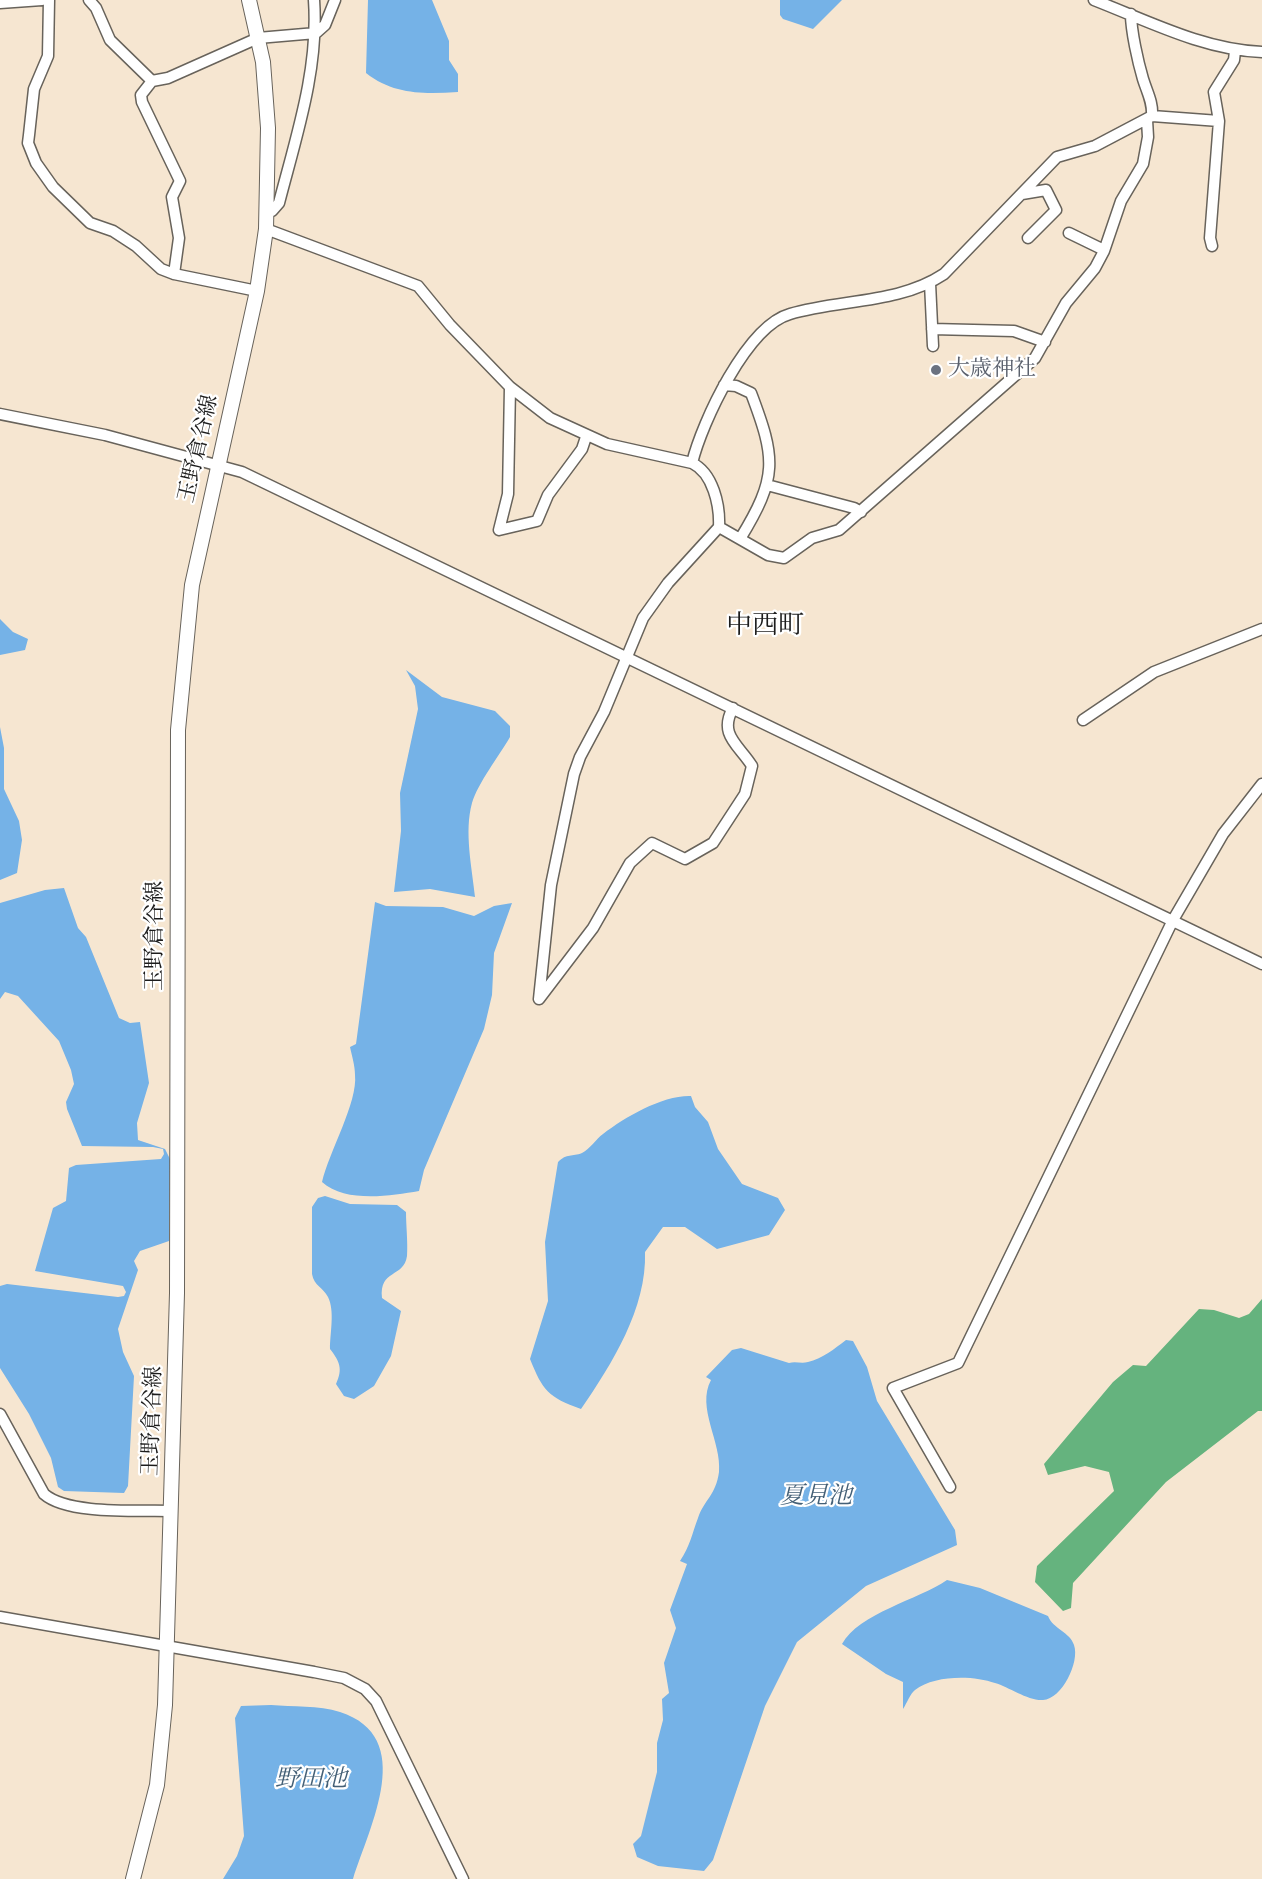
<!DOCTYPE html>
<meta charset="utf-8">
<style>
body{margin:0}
canvas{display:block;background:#f6e6d1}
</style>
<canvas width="1262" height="1879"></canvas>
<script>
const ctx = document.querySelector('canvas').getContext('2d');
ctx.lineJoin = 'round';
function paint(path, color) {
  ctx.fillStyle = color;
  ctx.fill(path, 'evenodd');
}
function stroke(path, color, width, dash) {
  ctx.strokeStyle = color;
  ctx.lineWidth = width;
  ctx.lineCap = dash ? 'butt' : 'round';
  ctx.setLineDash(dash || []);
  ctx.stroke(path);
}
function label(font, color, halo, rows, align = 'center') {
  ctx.font = font + ' Alegreya,"Noto Serif JP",serif';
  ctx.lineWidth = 4.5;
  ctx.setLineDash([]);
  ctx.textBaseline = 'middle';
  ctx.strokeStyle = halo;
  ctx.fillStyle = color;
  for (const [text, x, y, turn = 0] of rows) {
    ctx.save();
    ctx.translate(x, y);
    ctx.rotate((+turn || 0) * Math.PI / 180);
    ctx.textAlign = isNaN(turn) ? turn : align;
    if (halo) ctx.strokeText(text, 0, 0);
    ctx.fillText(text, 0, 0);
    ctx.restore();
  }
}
paint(new Path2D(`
 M1262 1299V1411H1258L1166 1482 1073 1583 1071 1608 1063 1611 1035 1582 1037 1566 1114 1491 1109 1472 1085 1466 1048 1475 1044 1464 1113 1382 1133 1365 1146 1366 1199 1309 1214 1310 1239 1318 1249 1314Z`), '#65b37e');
paint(new Path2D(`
 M368 0H432L449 41V60L458 74V92C424 94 394 95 366 73Z
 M780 0H842L813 29 783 19 780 15Z
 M0 619 13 632 28 639 25 650 0 655Z
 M406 670 442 697 495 711 510 726V737C499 756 478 783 472 803 464 832 472 867 475 897L430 889 394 892 401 831 400 793 418 709 415 686Z
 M0 727 4 748V789L19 821 22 840 17 873 0 880Z
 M64 888 78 928 86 937 119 1018 130 1023 140 1022 149 1083 137 1123 138 1140 165 1149 170 1159 169 1241 140 1251 134 1261 138 1270 118 1329 123 1352 134 1376 128 1486 124 1493 64 1491 58 1487 51 1458 29 1414 0 1368V1286L7 1284 118 1297 124 1296 126 1292 123 1286 35 1271 53 1208 66 1201 69 1168 76 1165 161 1159 164 1154 163 1149 153 1147 82 1146 67 1109 66 1102 74 1084 71 1070 59 1041 18 996 5 992 0 999V903L45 890Z
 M375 902 386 906 443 907 474 916 494 906 512 903 494 953 492 995 484 1029 424 1170 419 1191C390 1196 345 1203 322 1182 329 1152 358 1102 355 1075 355 1066 352 1056 350 1047L356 1044Z
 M691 1096 695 1107 708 1122 718 1149 742 1184 778 1198 785 1210 769 1235 717 1249 685 1227H663L645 1252C647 1308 612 1364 581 1409 548 1397 543 1391 530 1359L548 1301 545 1242 558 1162C567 1153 572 1157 582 1153 590 1149 596 1139 603 1134 625 1117 663 1095 691 1096Z
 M325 1196 350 1204 397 1205 406 1212C406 1226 408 1242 407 1256 404 1278 379 1269 382 1298L401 1311 391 1356 374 1386 354 1399 344 1396 336 1384C343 1369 340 1362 330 1349 330 1333 335 1311 328 1297 323 1287 314 1286 312 1274V1207L318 1198Z
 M846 1340 853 1341 867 1367 877 1401 955 1530 957 1545 866 1586 797 1642 765 1706 713 1860 704 1871 658 1866 637 1857 633 1844 641 1836 657 1772V1743L663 1720 662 1699 669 1693 664 1663 676 1628 670 1610 687 1564 680 1561C690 1546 692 1534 698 1518 704 1500 716 1495 719 1472 722 1442 696 1408 711 1380L706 1377 732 1350 741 1348 789 1363C796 1361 801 1364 808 1362 822 1359 834 1349 846 1340Z
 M947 1580 980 1588 1048 1616C1053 1629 1070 1632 1074 1645 1080 1662 1062 1699 1043 1700 1028 1701 1009 1687 995 1683 973 1675 934 1675 915 1690 910 1694 907 1703 903 1709V1682L886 1674 842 1644C859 1613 918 1600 947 1580Z
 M271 1705C292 1707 319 1705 340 1712 417 1737 370 1825 353 1879H223L237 1856 244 1836 235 1718 241 1706Z`), '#75b2e7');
const minor = new Path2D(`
 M49 0 48 56 34 89 29 135 28 143 36 163 53 187 90 223 113 231 136 246 161 269 174 274 257 291
 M89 0 96 8 110 40 152 81 168 78 258 38 316 33 325 25 335 0
 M1094 0C1148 21 1204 50 1262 52
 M0 3 42 0
 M152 81 141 95 142 102 180 181 172 197 179 238 174 274
 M1152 116 1219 121
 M1022 194 1046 190 1056 210 1028 238
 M267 212 272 211 279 203C296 137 319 69 314 0
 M266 229 418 286 450 325 510 387 550 418 607 444 692 463C713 473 720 505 719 527L668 583 643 618 604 712 580 757 574 774 551 885 539 999
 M1069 233 1104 250
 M1212 246 1210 238 1219 121 1214 92 1234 60 1235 51
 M930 283 933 346
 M932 329 1014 331 1045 342
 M724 385 736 386 751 393C776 459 778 477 740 539
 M510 387 508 494 499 530 537 521 548 495 582 449 586 437
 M0 414 105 435 242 472 1262 964
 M692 463C702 422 747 326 790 314 840 299 899 304 944 274L1057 157 1095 146 1152 116C1153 102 1147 92 1143 79 1138 62 1131 31 1131 14
 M767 485 854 508 861 512
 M719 527 768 555 784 558 812 538 839 530 1035 358 1066 303 1095 268 1104 251 1121 201 1143 164 1148 137 1147 120
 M1083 720 1154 672 1262 629
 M539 999 593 928 630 863 652 843 685 859 713 843 745 794 752 766C739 745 718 735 733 708
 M0 1414 44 1494C68 1515 138 1510 171 1511
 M950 1487 893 1388 958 1363 1173 920 1223 834 1262 784
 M0 1617 314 1672 344 1678 365 1689 376 1701 463 1879`);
const major = new Path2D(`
 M133 1879 157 1785 165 1705 177 1293 178 730 192 585 257 291 266 229 268 128 263 62 249 0`);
stroke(minor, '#68635b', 13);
stroke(major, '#68635b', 16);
stroke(minor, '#fff', 10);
stroke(major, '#fff', 14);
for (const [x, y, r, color] of [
 [936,370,6,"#6b7280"]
]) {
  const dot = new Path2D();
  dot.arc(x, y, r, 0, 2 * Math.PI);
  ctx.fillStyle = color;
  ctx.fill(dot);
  stroke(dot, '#fff', 2);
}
label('22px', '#5b616d', '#fff', [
 ["大歳神社",948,370]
], 'left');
label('22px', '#1c1c1c', '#fff', [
 ["玉野倉谷線",199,449,-77],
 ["玉野倉谷線",156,936,-90],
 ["玉野倉谷線",153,1421,-88]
]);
label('italic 24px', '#446077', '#fff', [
 ["夏見池",816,1497],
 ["野田池",311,1780]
]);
label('26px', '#1c1c1c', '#fff', [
 ["中西町",765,627]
]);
</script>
